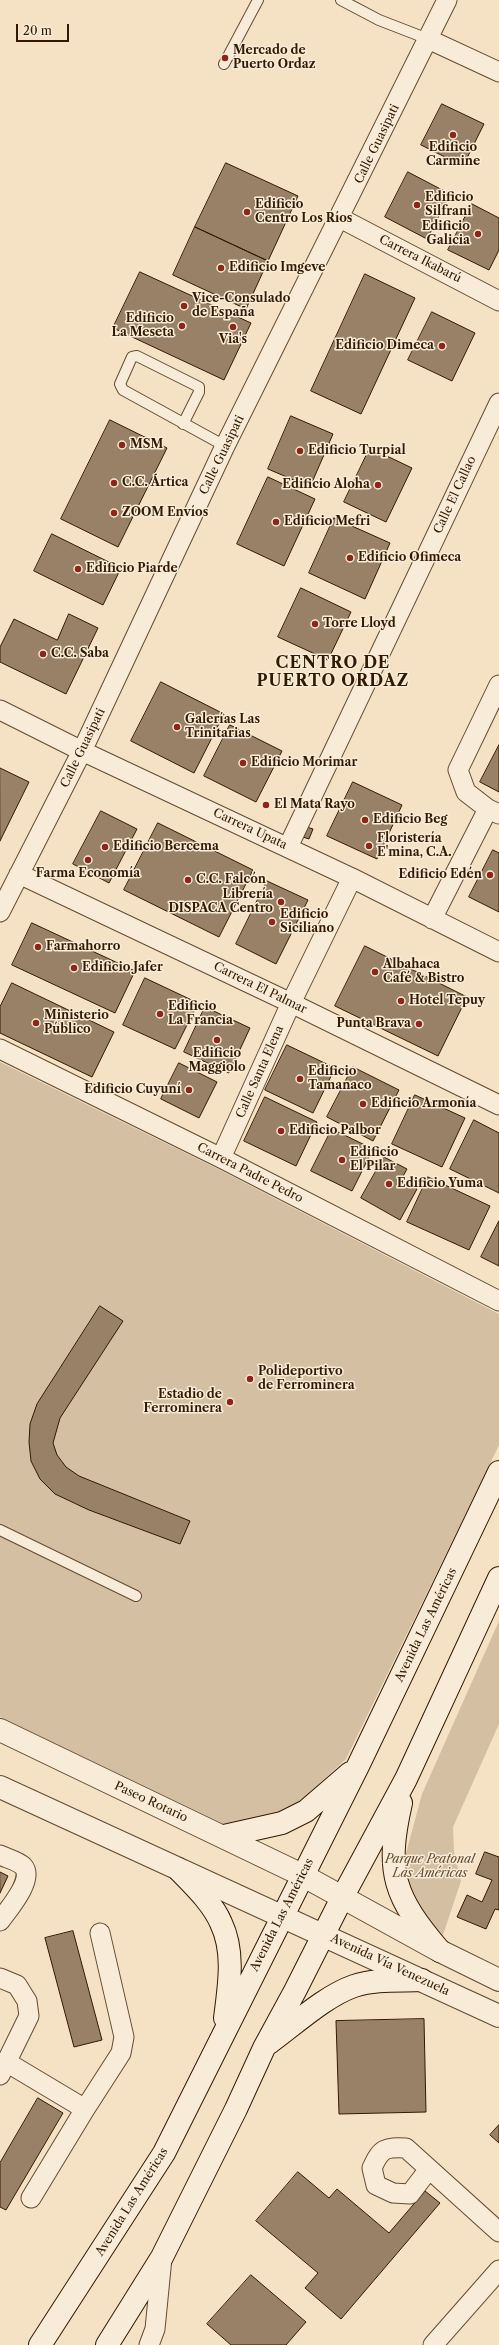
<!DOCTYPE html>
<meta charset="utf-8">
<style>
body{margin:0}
#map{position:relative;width:499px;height:2345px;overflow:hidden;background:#f5e1c3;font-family:"Libre Caslon Text",serif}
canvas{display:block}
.scale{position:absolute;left:16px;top:24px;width:53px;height:18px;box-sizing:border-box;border:2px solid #341902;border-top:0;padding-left:5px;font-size:12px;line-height:14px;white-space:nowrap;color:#341902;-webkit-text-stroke:3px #f8ecd8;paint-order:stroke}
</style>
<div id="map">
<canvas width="499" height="2345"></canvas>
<div class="scale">20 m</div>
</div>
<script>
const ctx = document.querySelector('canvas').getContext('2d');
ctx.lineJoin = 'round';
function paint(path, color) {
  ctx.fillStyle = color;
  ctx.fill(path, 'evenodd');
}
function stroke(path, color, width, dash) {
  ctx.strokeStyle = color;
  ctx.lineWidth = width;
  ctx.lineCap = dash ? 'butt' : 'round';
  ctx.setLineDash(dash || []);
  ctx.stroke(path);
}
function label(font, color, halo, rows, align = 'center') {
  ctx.font = font + ' "Libre Caslon Text",serif';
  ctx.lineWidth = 3;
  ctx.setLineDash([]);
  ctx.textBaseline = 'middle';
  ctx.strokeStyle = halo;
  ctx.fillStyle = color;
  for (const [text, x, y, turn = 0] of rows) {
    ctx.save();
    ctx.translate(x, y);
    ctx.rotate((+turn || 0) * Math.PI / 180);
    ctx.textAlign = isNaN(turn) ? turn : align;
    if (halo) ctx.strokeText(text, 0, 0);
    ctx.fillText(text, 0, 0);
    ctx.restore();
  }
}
paint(new Path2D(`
 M0 1062 216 1168 499 1314V1445L346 1759 298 1803 276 1814 224 1824 0 1717Z
 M499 1621V1724L453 1827 454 1852 461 1881 443 1935 419 1914 402 1868 422 1794Z`), '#d4bfa2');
const building = new Path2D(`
 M442 104 484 124 463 166 421 145Z
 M226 163 298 196 268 261 195 227Z
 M408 172 450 194 427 239 385 217Z
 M472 204 499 218V250L489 270 448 250Z
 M195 227 268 261 246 309 173 275Z
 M140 272 251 323 224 380 113 328Z
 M365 274 415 298 361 414 311 391Z
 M432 312 475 333 452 381 408 360Z
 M291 416 333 434 310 487 268 469Z
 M110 420 167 448 118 547 61 519Z
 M370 448 412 468 386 522 344 502Z
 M268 477 315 499 284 566 237 544Z
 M334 518 390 543 365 599 309 573Z
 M52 534 121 568 103 605 34 571Z
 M301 588 351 612 328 660 278 637Z
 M69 614 98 628 66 694 0 662V647L14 619 57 640Z
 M161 682 224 714 194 773 131 741Z
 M230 725 282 751 256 802 204 776Z
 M499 745V792L480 782Z
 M0 768 29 782 0 841Z
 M353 782 402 805 377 859 327 836Z
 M101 811 137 829 109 883 73 864Z
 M158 823 253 870 219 937 124 890Z
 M304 826 313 829 309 839 300 836Z
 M493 850 499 853V912L469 897Z
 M267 881 308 900 276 964 236 944Z
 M32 923 135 971 115 1013 12 965Z
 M365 946 467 997 438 1056 335 1006Z
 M145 978 198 1003 175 1049 123 1025Z
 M12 983 114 1032 92 1077 0 1033V1007Z
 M205 1007 250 1028 229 1073 184 1052Z
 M287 1045 335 1068 313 1113 265 1090Z
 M179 1063 217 1082 199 1118 161 1099Z
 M353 1067 399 1090 373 1141 327 1117Z
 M415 1095 465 1118 442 1167 392 1144Z
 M265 1097 317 1122 296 1166 244 1141Z
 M474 1120 499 1133V1193L450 1169Z
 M332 1129 373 1149 352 1191 311 1171Z
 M384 1157 407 1169 401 1180 417 1189 400 1220 361 1198Z
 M428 1177 490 1206 469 1250 407 1222Z
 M499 1221V1266L481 1257Z
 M100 1306 123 1321 60 1418 53 1443 57 1455 66 1467 79 1476 190 1521 180 1544 89 1510 55 1494 40 1479 31 1461 29 1442 30 1424 37 1404Z
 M485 1852 499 1857V1910L495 1909 486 1929 457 1917 467 1895 482 1902 492 1880 476 1874Z
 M0 1872 8 1876 0 1893Z
 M73 1931 102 2040 74 2047 45 1938Z
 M424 2019 426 2112 339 2114 336 2021Z
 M38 2098 63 2113 6 2210 0 2207V2163Z
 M499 2125V2143L490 2135Z
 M298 2172 329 2198 337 2189 389 2233 425 2191 440 2203 341 2319 305 2288 318 2273 256 2221Z
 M251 2275 306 2322 286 2345H231L207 2324Z`);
paint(building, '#988166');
stroke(building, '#341902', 1);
const service = new Path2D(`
 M341 0 379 20 428 39
 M224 64 258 0
 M183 424 199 392V387L137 356 132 357 120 384 123 390 225 446
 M0 1530 136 1596`);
const minor = new Path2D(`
 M428 39 499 72
 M340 218 499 301
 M499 685 458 770 466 792 488 809 499 814
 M0 710 82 751 352 878 499 952
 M288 847 499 403
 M19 874 291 1003 499 1105
 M0 912 82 751 225 446 447 0
 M432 919 488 809
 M0 1049 221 1158 499 1301
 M221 1158 291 1003 352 878
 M0 1855C6 1858 18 1861 23 1866 35 1879 8 1910 0 1921
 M0 1978 17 1985 27 2001 29 2016 0 2075
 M8 2063 85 2109 121 2053 124 2037 100 1933
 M429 2169 410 2194 393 2193 376 2185 372 2168C381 2148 385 2147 406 2148L499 2232
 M31 2198 85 2109
 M149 2345 155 2329 162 2258
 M433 2345 499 2270`);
const tertiary = new Path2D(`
 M0 1730 302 1875 440 1951 499 1980
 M0 1787 499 2016`);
const secondary = new Path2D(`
 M401 1803C385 1873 394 1897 440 1951
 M224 1836 282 1823 306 1811 350 1773
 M178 1869C193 1885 212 1902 221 1923 235 1952 229 1986 225 2018
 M269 2043C294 2025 325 1996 354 1986 375 1979 400 1981 422 1980
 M40 2345 164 2153 358 1766 499 1472
 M107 2345 162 2257 236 2109 264 2048 295 1991 343 1896 406 1779 499 1578`);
stroke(service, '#644b32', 12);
stroke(minor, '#644b32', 21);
stroke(tertiary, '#644b32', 24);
stroke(secondary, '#341902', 24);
stroke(service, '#f8ecd8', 10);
stroke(minor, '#f8ecd8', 19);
stroke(tertiary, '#f8ecd8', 22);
stroke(secondary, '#f8ecd8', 22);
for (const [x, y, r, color] of [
 [225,58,4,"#8f2418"],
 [453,135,4,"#8f2418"],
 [417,205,4,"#8f2418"],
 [247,212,4,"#8f2418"],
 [478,234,4,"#8f2418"],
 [221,268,4,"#8f2418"],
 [184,306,4,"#8f2418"],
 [182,326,4,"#8f2418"],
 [233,327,4,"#8f2418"],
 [442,346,4,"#8f2418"],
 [122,445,4,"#8f2418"],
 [300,451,4,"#8f2418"],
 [114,483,4,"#8f2418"],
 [378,485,4,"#8f2418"],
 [114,513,4,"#8f2418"],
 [276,522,4,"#8f2418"],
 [350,558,4,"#8f2418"],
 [78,569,4,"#8f2418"],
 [315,624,4,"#8f2418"],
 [43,654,4,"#8f2418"],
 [177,727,4,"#8f2418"],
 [243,763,4,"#8f2418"],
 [266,805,4,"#8f2418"],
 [365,820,4,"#8f2418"],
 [369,846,4,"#8f2418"],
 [105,847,4,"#8f2418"],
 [88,860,4,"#8f2418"],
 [490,875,4,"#8f2418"],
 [188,880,4,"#8f2418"],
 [281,902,4,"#8f2418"],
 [272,922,4,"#8f2418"],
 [38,947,4,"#8f2418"],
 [74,968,4,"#8f2418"],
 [375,972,4,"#8f2418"],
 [401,1001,4,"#8f2418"],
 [160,1014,4,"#8f2418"],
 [36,1023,4,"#8f2418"],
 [419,1024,4,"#8f2418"],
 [217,1040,4,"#8f2418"],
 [300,1079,4,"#8f2418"],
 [189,1090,4,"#8f2418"],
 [363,1104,4,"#8f2418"],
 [281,1131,4,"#8f2418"],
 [342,1160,4,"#8f2418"],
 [389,1184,4,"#8f2418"],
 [250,1379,4,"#8f2418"],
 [230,1402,4,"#8f2418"]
]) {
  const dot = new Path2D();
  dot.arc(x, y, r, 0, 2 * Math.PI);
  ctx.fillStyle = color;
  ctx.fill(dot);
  stroke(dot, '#f8ecd8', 1.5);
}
label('bold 12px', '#341902', '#f8ecd8', [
 ["Mercado de",233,51],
 ["Puerto Ordaz",233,65],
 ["Edificio",453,148,"center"],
 ["Carmine",453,162,"center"],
 ["Edificio",425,198],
 ["Silfrani",425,212],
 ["Edificio",255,205],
 ["Centro Los Ríos",255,219],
 ["Edificio",470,227,"right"],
 ["Galicia",470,241,"right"],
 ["Edificio Imgeve",229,268],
 ["Vice-Consulado",192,299],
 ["de España",192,313],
 ["Edificio",174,319,"right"],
 ["La Meseta",174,333,"right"],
 ["Via's",233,340,"center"],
 ["Edificio Dimeca",434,346,"right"],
 ["MSM",130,445],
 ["Edificio Turpial",308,451],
 ["C.C. Ártica",122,483],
 ["Edificio Aloha",370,485,"right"],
 ["ZOOM Envíos",122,513],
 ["Edificio Mefri",284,522],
 ["Edificio Ofimeca",358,558],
 ["Edificio Piarde",86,569],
 ["Torre Lloyd",323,624],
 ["C.C. Saba",51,654],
 ["Galerías Las",185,720],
 ["Trinitarias",185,734],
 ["Edificio Morimar",251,763],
 ["El Mata Rayo",274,805],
 ["Edificio Beg",373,820],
 ["Floristería",377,839],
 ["E'mina, C.A.",377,853],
 ["Edificio Bercema",113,847],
 ["Farma Economía",88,874,"center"],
 ["Edificio Edén",482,875,"right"],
 ["C.C. Falcón",196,880],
 ["Librería",273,895,"right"],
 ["DISPACA Centro",273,909,"right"],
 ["Edificio",280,915],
 ["Siciliano",280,929],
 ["Farmahorro",46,947],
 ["Albahaca",383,965],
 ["Café & Bistro",383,979],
 ["Edificio Jafer",82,968],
 ["Hotel Tepuy",409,1001],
 ["Edificio",168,1007],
 ["La Francia",168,1021],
 ["Ministerio",44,1016],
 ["Público",44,1030],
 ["Punta Brava",411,1024,"right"],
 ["Edificio",217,1054,"center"],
 ["Maggiolo",217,1068,"center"],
 ["Edificio",308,1072],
 ["Tamanaco",308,1086],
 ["Edificio Cuyuní",181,1090,"right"],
 ["Edificio Armonía",371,1104],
 ["Edificio Palbor",289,1131],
 ["Edificio",350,1153],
 ["El Pilar",350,1167],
 ["Edificio Yuma",397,1184],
 ["Polideportivo",258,1372],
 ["de Ferrominera",258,1386],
 ["Estadio de",222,1395,"right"],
 ["Ferrominera",222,1409,"right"]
], 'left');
label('12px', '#341902', '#f8ecd8', [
 ["Calle Guasipati",377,144,-64],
 ["Carrera Ikabarú",420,259,27],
 ["Calle Guasipati",222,455,-64],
 ["Calle El Callao",455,495,-65],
 ["Calle Guasipati",83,748,-64],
 ["Carrera Upata",250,829,25],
 ["Carrera El Palmar",260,988,26],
 ["Calle Santa Elena",260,1072,-66],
 ["Carrera Padre Pedro",250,1173,27],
 ["Avenida Las Américas",426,1625,-64],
 ["Paseo Rotario",151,1802,25],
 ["Avenida Las Américas",282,1915,-63],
 ["Avenida Vía Venezuela",390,1965,25],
 ["Avenida Las Américas",132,2202,-58]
]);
label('italic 12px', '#644b32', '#f8ecd8', [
 ["Parque Peatonal",430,1860],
 ["Las Américas",430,1874]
]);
ctx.letterSpacing = '1px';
label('bold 16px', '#341902', '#f8ecd8', [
 ["CENTRO DE",333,663],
 ["PUERTO ORDAZ",333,681]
]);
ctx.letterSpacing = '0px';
</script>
